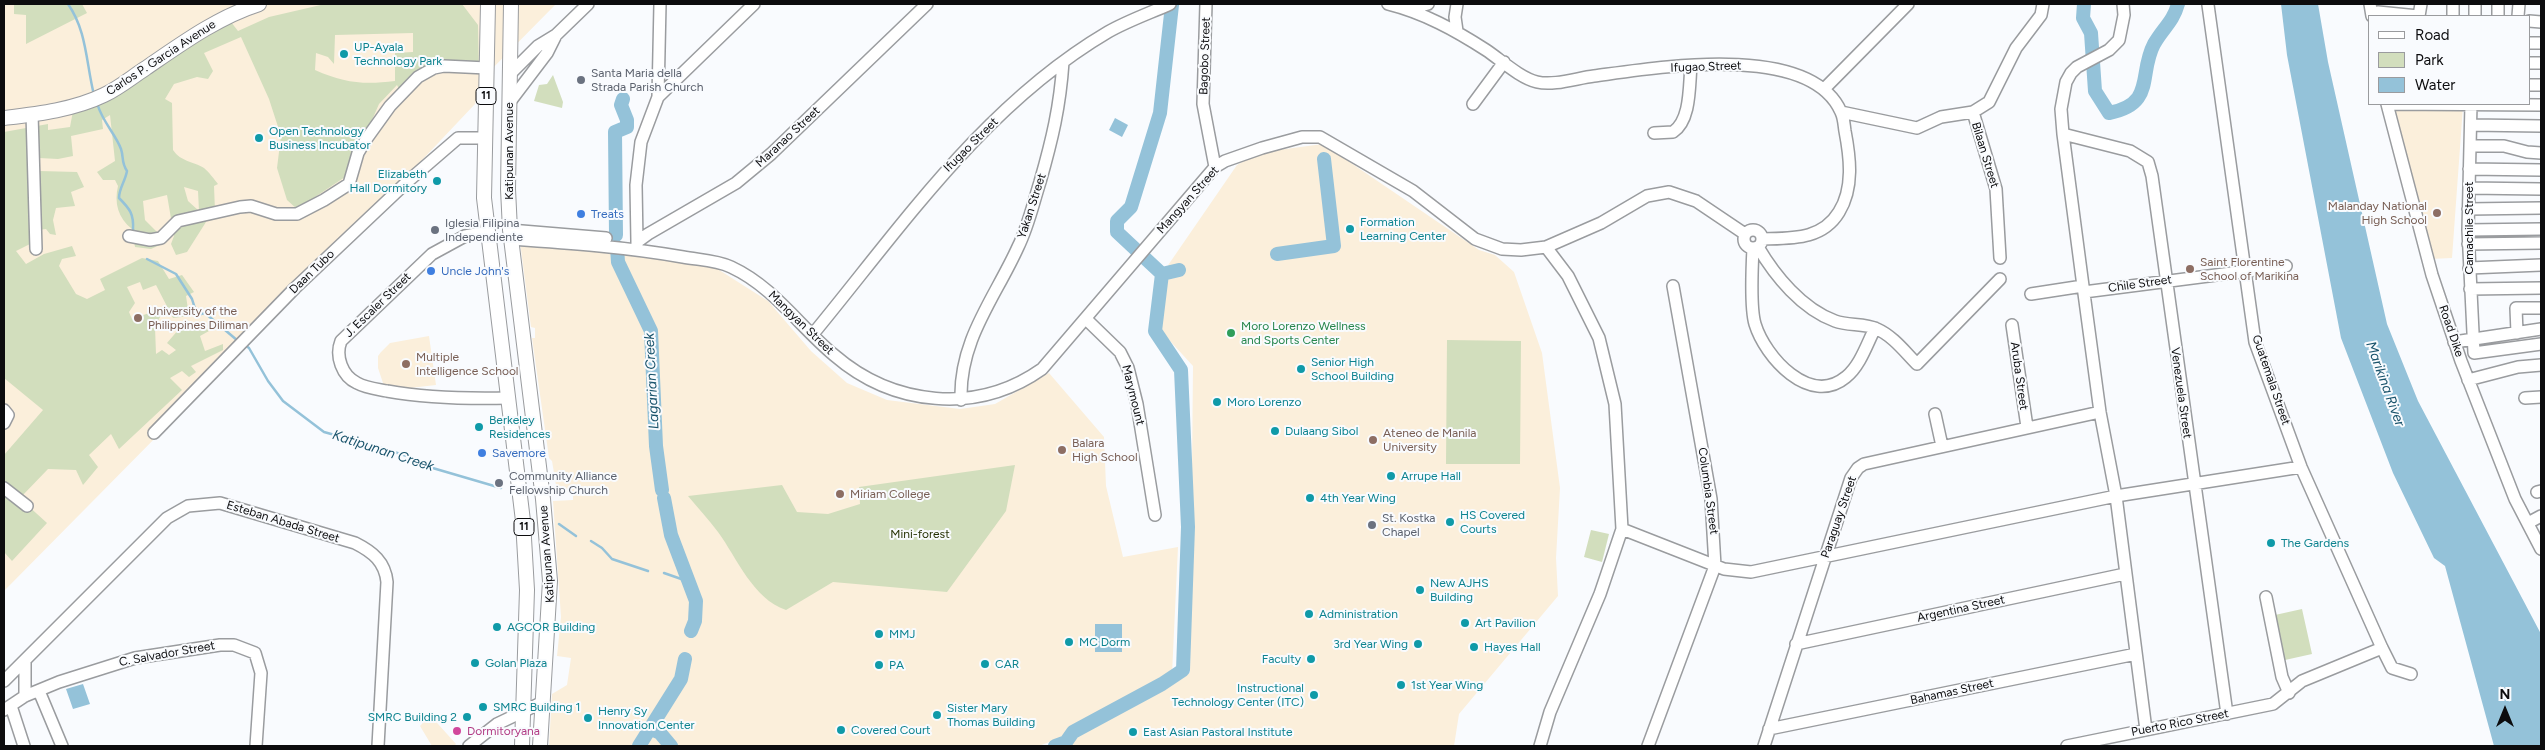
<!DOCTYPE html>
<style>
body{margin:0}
#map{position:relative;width:2545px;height:750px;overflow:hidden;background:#f9fbfe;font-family:Figtree,sans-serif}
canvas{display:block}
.frame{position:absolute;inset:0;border:5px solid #0c0c0e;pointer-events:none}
.legend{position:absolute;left:2368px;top:15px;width:162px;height:90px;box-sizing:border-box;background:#f9fbfe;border:1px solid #9a9b9e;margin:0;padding:6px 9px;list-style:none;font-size:15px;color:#0c0c0e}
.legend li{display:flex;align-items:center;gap:10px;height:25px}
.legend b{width:25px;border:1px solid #9a9b9e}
.north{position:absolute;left:2480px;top:685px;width:50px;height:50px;-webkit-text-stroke:4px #f9fbfe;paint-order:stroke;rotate:0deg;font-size:14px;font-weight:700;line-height:20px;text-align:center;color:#0c0c0e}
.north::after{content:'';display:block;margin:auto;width:18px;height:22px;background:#0c0c0e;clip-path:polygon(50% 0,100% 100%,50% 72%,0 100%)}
</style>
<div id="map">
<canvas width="2545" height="750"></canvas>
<div class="frame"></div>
<ul class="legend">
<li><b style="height:6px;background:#fff"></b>Road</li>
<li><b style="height:14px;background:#d2debd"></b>Park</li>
<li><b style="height:14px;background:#94c2d9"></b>Water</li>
</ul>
<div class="north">N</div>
</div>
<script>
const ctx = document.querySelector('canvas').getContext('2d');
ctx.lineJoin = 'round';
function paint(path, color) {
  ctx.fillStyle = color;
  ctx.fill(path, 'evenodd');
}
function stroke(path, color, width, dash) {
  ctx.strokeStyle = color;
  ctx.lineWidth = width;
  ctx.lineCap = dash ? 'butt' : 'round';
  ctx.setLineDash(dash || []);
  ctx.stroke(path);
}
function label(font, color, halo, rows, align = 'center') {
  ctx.font = font + ' Figtree,sans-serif';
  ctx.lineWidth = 4;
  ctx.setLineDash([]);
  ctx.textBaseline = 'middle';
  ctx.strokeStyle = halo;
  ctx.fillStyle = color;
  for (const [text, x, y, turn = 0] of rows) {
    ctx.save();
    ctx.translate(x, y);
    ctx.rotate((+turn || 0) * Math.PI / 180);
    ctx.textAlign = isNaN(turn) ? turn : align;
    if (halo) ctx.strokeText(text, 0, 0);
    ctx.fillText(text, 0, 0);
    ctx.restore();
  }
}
paint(new Path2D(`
 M4 4H556L482 79 475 104 253 339 4 591Z
 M2463 106 2452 258 2430 259 2390 107Z
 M1323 144 1479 250 1495 255 1514 272 1542 353 1560 488 1556 558 1558 596 1459 714 1454 746H1061L1070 742 1076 732 1190 673 1193 366 1160 330 1162 274 1237 165 1253 156 1278 150Z
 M520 242 637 251 716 268 768 301 811 351 847 383 887 400 960 409 995 404 1049 373 1104 437 1106 486 1123 557 1178 547 1172 674 1062 737 1039 746H678L648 724 634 746H549L552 694 567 685 571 658 557 656 561 617 553 501 573 500V492L557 491 552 461 549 458 532 338H535V328L531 327Z
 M429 336 436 385 410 388 384 386 378 368V356L381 352 390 343Z
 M430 715 456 744 454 746H432L420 726Z
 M650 733 655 734 667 746H643Z`), '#fbefdb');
paint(new Path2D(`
 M14 4H82L87 13 26 44V15L14 14Z
 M325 4H462L478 25 479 74 462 73 459 64 431 65 400 91 397 85 379 104 348 175 297 209 287 200 277 168 281 136 269 99 241 37 204 53 213 71 208 79 197 77 174 84 165 99 172 103 173 150C181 162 193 161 204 168 209 172 214 179 218 184L214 186 215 211 199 212 206 222 187 252 176 255 171 244 174 236 167 195 143 201 145 220 157 232 162 244 151 249 135 247 132 229C118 218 114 203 118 186L115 180H103L97 172 115 161 110 115 102 120 103 129 71 136 73 156 58 159 39 158V171L77 172 84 187 71 192 75 206 56 208 53 220 56 235 50 234 46 229 30 231 32 243 16 251 26 264 44 254 72 246 76 256 62 259 59 266 76 294 87 299 105 290 100 279 142 258 158 261 169 279 182 275 194 292 186 296 189 316 173 318 156 285 143 290 140 282 127 287 135 303 129 312 132 319 155 311 162 313 155 327 156 354 162 350 169 355 176 350 167 343 179 329 200 322 209 331 200 336 205 351 223 344V350L191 366 196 372 189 377 182 371 170 378 182 390 119 449 111 434 89 455 98 467 83 485 76 470 48 469 21 497 4 481V455L43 410 4 378V132L48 124V130L70 127 73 111 143 76 231 22 238 31 269 17ZM413 33V52L395 53V81C364 85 344 83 315 70L316 53 328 57 334 64 335 35ZM184 187 198 191 199 211 188 201Z
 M553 75 563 102 562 108 534 101 539 85 547 84Z
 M1447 340 1521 341 1520 464H1446Z
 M1015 465 1006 511 947 592 833 582 786 610C753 599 737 558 718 532 709 520 698 508 688 496L782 485 797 512 828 514 860 504 859 487Z
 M4 484 47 523 12 561 4 552Z
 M1591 530 1609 534 1602 562 1584 557Z
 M2302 609 2312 654 2285 660 2275 615Z`), '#d2debd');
paint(new Path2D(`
 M2281 4H2318L2328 62 2387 324 2418 401 2541 634V746H2494L2445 566 2434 558 2393 473 2341 338 2287 55Z
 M1115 118 1128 125 1122 137 1109 130Z
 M1095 624H1122V652H1095Z
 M83 684 90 704 73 709 66 689Z`), '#94c2d9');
stroke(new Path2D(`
 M68 4C87 31 86 63 94 95
 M98 106C103 122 116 135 121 149 124 158 121 162 127 171 125 182 119 188 119 198 130 209 134 214 133 230
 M147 259 176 274 192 299 197 315 205 313 238 341
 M245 345 249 348 268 381 283 401 324 432 378 447 407 456 419 464 501 488
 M559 524 576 536
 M591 541 602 548 612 559 648 571
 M664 573 687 581`), '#94c2d9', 2.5);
stroke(new Path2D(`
 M2084 4 2083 18 2091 33 2095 91 2109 113C2156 104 2138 74 2154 44 2163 28 2173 22 2178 4
 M616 235 615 132 627 127V120L621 105 623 99
 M617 247 618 262 651 331 656 446 662 490
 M1277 254 1334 246 1324 159
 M1162 274 1117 232V221L1131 207 1160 113 1172 5
 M664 498 671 535 696 601 695 621 691 631
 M649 728 660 733 671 746
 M639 746 681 679 685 659
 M1055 746 1066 742 1073 732 1162 684 1183 670 1188 527 1181 370 1155 331 1162 274 1179 270`), '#94c2d9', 14);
const minor = new Path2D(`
 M1206 4 1203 104 1215 167
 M1388 4C1424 13 1455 30 1486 50 1501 60 1520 78 1537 82 1554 86 1577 78 1594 76 1654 68 1810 41 1841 112 1844 118 1844 125 1845 131 1850 157 1854 188 1839 212 1822 240 1792 238 1762 239
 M2123 4 2124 15 2119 40 2109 50 2077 67 2071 73 2066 82 2061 109 2063 134 2083 286 2100 412 2116 496 2146 730
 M2370 4 2372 16
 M2208 5 2255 342 2301 467 2382 648 2392 668 2411 674
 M1409 9 1428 4
 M2378 12 2418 16
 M2419 16 2421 4
 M2453 16V4
 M2475 16V4
 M2498 16V4
 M2518 16 2519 4
 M2529 21 2541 22
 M1457 31 1455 17 1457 4
 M2529 43H2541
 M2529 63H2541
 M509 75 538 46 556 35
 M2529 85H2541
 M1824 89 1908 4
 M658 97 754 4
 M509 103 547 53 556 35 588 4
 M1473 104 1504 62
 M2387 104 2432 275 2461 361 2515 499 2541 549
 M2387 104 2541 105
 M2471 104 2468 230 2474 353 2541 344
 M1841 112 1917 128 1941 117 1973 112 1989 102 2016 48 2041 15 2043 4
 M1973 112 1996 189 2000 258
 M32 114 36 249
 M2471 125 2541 126
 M1654 133 1673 132C1691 120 1689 86 1691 66
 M2063 134 2130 151 2148 162 2152 176 2227 714
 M2471 146H2504L2527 152 2541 153
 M2469 169 2541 170
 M2469 188 2541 189
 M2468 209 2541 208
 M1744 239a9 9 0 1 1 18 0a9 9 0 1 1-18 0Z
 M510 230 606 238
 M2468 230 2541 229
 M487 232 465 236 432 254 341 341C335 356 342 376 357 383 366 388 377 389 387 391 427 398 467 399 508 398
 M129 236 150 240 161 238 178 221 240 207 251 206 276 214H297L324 200 349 184 358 153 367 138 390 106 418 77 434 68 444 66 487 68
 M511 239C569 243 626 247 683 257 699 260 716 260 731 267 774 287 799 326 834 355 893 406 977 415 1042 369L1215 167 1225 161 1262 148 1302 137H1320L1413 191 1475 239 1502 249 1521 250 1546 247 1601 223 1647 196 1669 192 1696 201 1745 234
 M637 242 636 185 641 142 658 97 660 4
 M2468 244 2541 243
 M1758 247C1775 276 1802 309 1835 321 1848 326 1864 323 1877 329 1893 336 1905 352 1917 364L2000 279
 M1753 248C1752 268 1750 307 1755 324 1765 357 1810 407 1846 377 1860 366 1867 344 1875 328
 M637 249V242L648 234 736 183 771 154 927 4
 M2469 268 2541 265
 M2470 289 2541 288
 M2084 292 2286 266
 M2031 294 2083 286
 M1086 319 1120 352 1128 368 1137 404 1155 515
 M2012 325 2027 427
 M2517 333 2516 308H2541
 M813 334C902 226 984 105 1108 32 1127 21 1150 13 1170 4
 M2454 342 2541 329
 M2468 380 2518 367 2541 365
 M2525 398 2541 397
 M961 400C959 340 995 298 1018 247 1028 227 1033 204 1040 182 1052 140 1060 107 1063 62
 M4 410 8 415 4 423
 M1935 414 1942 446
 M154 433 295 288 407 182 458 138H486
 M4 488 27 506
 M2537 492 2541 491
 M2528 523 2541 516
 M1622 529 1724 569 1751 572 2116 496 2301 467
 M2266 597 2282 677 2289 693
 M1796 644 2125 574
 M4 681 167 518 188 506 220 503 355 543C373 552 385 562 387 582L378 746
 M39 691 62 746
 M25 696V660
 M11 706 24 746
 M4 710 25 696 59 682 135 658 220 645H234L255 653 261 673 256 746
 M1769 729 2136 654
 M469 746 497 724 543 702
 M1540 746 1550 712 1600 594 1622 529 1615 404 1599 338 1568 276 1546 247
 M1648 746 1715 566 1711 499 1673 286
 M1764 746 1851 478 1858 468 1864 464 2100 412
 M2067 746 2273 704 2302 681 2382 648`);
const major = new Path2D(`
 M488 4 484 198 523 521 527 590 522 746
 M511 4 508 189 510 230 543 499 550 581 540 746
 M4 118C37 114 73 110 104 95 119 88 132 77 146 68 181 44 218 17 259 4`);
stroke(minor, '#9a9c9f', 14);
stroke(major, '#9a9c9f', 16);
stroke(minor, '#fff', 11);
stroke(major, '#fff', 14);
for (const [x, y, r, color] of [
 [344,54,5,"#0f9aa8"],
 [581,80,5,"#6b7280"],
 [259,138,5,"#0f9aa8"],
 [437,181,5,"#0f9aa8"],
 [2437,213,5,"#8d6e63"],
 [581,214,5,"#3f7fe0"],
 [1350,229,5,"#0f9aa8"],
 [435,230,5,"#6b7280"],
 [2190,269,5,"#8d6e63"],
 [431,271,5,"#3f7fe0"],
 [138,318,5,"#8d6e63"],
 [1231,333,5,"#2e9e5b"],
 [406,364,5,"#8d6e63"],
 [1301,369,5,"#0f9aa8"],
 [1217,402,5,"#0f9aa8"],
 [479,427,5,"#0f9aa8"],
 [1275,431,5,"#0f9aa8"],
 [1373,440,5,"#8d6e63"],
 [1062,450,5,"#8d6e63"],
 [482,453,5,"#3f7fe0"],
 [1391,476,5,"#0f9aa8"],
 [499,483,5,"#6b7280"],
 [840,494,5,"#8d6e63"],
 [1310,498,5,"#0f9aa8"],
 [1450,522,5,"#0f9aa8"],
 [1372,525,5,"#6b7280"],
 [2271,543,5,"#0f9aa8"],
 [1420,590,5,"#0f9aa8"],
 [1309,614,5,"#0f9aa8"],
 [1465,623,5,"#0f9aa8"],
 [497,627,5,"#0f9aa8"],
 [879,634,5,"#0f9aa8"],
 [1069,642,5,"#0f9aa8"],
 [1418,644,5,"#0f9aa8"],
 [1474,647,5,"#0f9aa8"],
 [1311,659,5,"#0f9aa8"],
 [475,663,5,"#0f9aa8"],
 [985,664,5,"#0f9aa8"],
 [879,665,5,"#0f9aa8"],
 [1401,685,5,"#0f9aa8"],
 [1314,695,5,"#0f9aa8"],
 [483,707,5,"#0f9aa8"],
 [937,715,5,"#0f9aa8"],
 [467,717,5,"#0f9aa8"],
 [588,718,5,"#0f9aa8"],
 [841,730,5,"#0f9aa8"],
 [457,731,5,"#d1479c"],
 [1133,732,5,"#0f9aa8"]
]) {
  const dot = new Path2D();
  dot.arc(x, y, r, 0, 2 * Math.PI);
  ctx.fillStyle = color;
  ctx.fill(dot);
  stroke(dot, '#f9fbfe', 2);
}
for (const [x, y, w] of [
 [486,96,20],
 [524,527,20]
]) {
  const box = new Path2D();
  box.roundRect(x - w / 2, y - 8.5, w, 17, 4);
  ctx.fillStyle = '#f9fbfe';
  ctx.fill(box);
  stroke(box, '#0c0c0e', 1);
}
label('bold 11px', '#0c0c0e', null, [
 ["11",486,96],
 ["11",524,527]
]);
label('12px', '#0d838f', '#f9fbfe', [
 ["UP-Ayala",354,47],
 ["Technology Park",354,61],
 ["Open Technology",269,131],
 ["Business Incubator",269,145],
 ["Elizabeth",427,174,"right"],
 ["Hall Dormitory",427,188,"right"],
 ["Formation",1360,222],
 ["Learning Center",1360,236],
 ["Senior High",1311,362],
 ["School Building",1311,376],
 ["Moro Lorenzo",1227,402],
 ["Berkeley",489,420],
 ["Residences",489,434],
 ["Dulaang Sibol",1285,431],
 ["Arrupe Hall",1401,476],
 ["4th Year Wing",1320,498],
 ["HS Covered",1460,515],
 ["Courts",1460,529],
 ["The Gardens",2281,543],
 ["New AJHS",1430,583],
 ["Building",1430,597],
 ["Administration",1319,614],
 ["Art Pavilion",1475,623],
 ["AGCOR Building",507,627],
 ["MMJ",889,634],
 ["MC Dorm",1079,642],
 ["3rd Year Wing",1408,644,"right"],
 ["Hayes Hall",1484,647],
 ["Faculty",1301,659,"right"],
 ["Golan Plaza",485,663],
 ["CAR",995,664],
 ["PA",889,665],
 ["1st Year Wing",1411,685],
 ["Instructional",1304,688,"right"],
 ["Technology Center (ITC)",1304,702,"right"],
 ["SMRC Building 1",493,707],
 ["Sister Mary",947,708],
 ["Thomas Building",947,722],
 ["Henry Sy",598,711],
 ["Innovation Center",598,725],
 ["SMRC Building 2",457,717,"right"],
 ["Covered Court",851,730],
 ["East Asian Pastoral Institute",1143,732]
], 'left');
label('12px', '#0c0c0e', '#f9fbfe', [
 ["Bagobo Street",1205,56,-88],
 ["Carlos P. Garcia Avenue",161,58,-33],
 ["Ifugao Street",1706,67,-2],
 ["Maranao Street",788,137,-43],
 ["Ifugao Street",971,145,-45],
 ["Katipunan Avenue",509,151,-90],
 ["Bilaan Street",1985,155,73],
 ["Mangyan Street",1188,200,-48],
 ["Yakan Street",1032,206,-72],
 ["Camachile Street",2469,228,-90],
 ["Daan Tubo",312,272,-44],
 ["Chile Street",2140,284,-8],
 ["J. Escaler Street",378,305,-44],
 ["Mangyan Street",801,323,44],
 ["Road Dike",2451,331,71],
 ["Aruba Street",2019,376,82],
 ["Guatemala Street",2271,380,71],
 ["Venezuela Street",2181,393,82],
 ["Marymount",1133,395,76],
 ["Columbia Street",1708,491,82],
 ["Paraguay Street",1839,517,-71],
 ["Esteban Abada Street",283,522,17],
 ["Katipunan Avenue",547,554,-94],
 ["Argentina Street",1961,609,-12],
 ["C. Salvador Street",167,654,-10],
 ["Bahamas Street",1952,692,-12],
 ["Puerto Rico Street",2180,723,-11]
]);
label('12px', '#5b616d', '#f9fbfe', [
 ["Santa Maria della",591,73],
 ["Strada Parish Church",591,87],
 ["Iglesia Filipina",445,223],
 ["Independiente",445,237],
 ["Community Alliance",509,476],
 ["Fellowship Church",509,490],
 ["St. Kostka",1382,518],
 ["Chapel",1382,532]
], 'left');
label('12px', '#785e54', '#f9fbfe', [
 ["Malanday National",2427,206,"right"],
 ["High School",2427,220,"right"],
 ["Saint Florentine",2200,262],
 ["School of Marikina",2200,276],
 ["University of the",148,311],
 ["Philippines Diliman",148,325],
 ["Multiple",416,357],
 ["Intelligence School",416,371],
 ["Ateneo de Manila",1383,433],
 ["University",1383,447],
 ["Balara",1072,443],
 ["High School",1072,457],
 ["Miriam College",850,494]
], 'left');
label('12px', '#366cbe', '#f9fbfe', [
 ["Treats",591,214],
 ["Uncle John's",441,271],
 ["Savemore",492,453]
], 'left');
label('12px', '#27864d', '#f9fbfe', [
 ["Moro Lorenzo Wellness",1241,326],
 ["and Sports Center",1241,340]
], 'left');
label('12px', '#253102', '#f9fbfe', [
 ["Mini-forest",920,534]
]);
label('12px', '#b23c85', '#f9fbfe', [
 ["Dormitoryana",467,731]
], 'left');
label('italic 14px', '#1a546c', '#f9fbfe', [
 ["Lagarian Creek",652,381,-93],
 ["Marikina River",2385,384,70],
 ["Katipunan Creek",383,451,18]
]);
</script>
